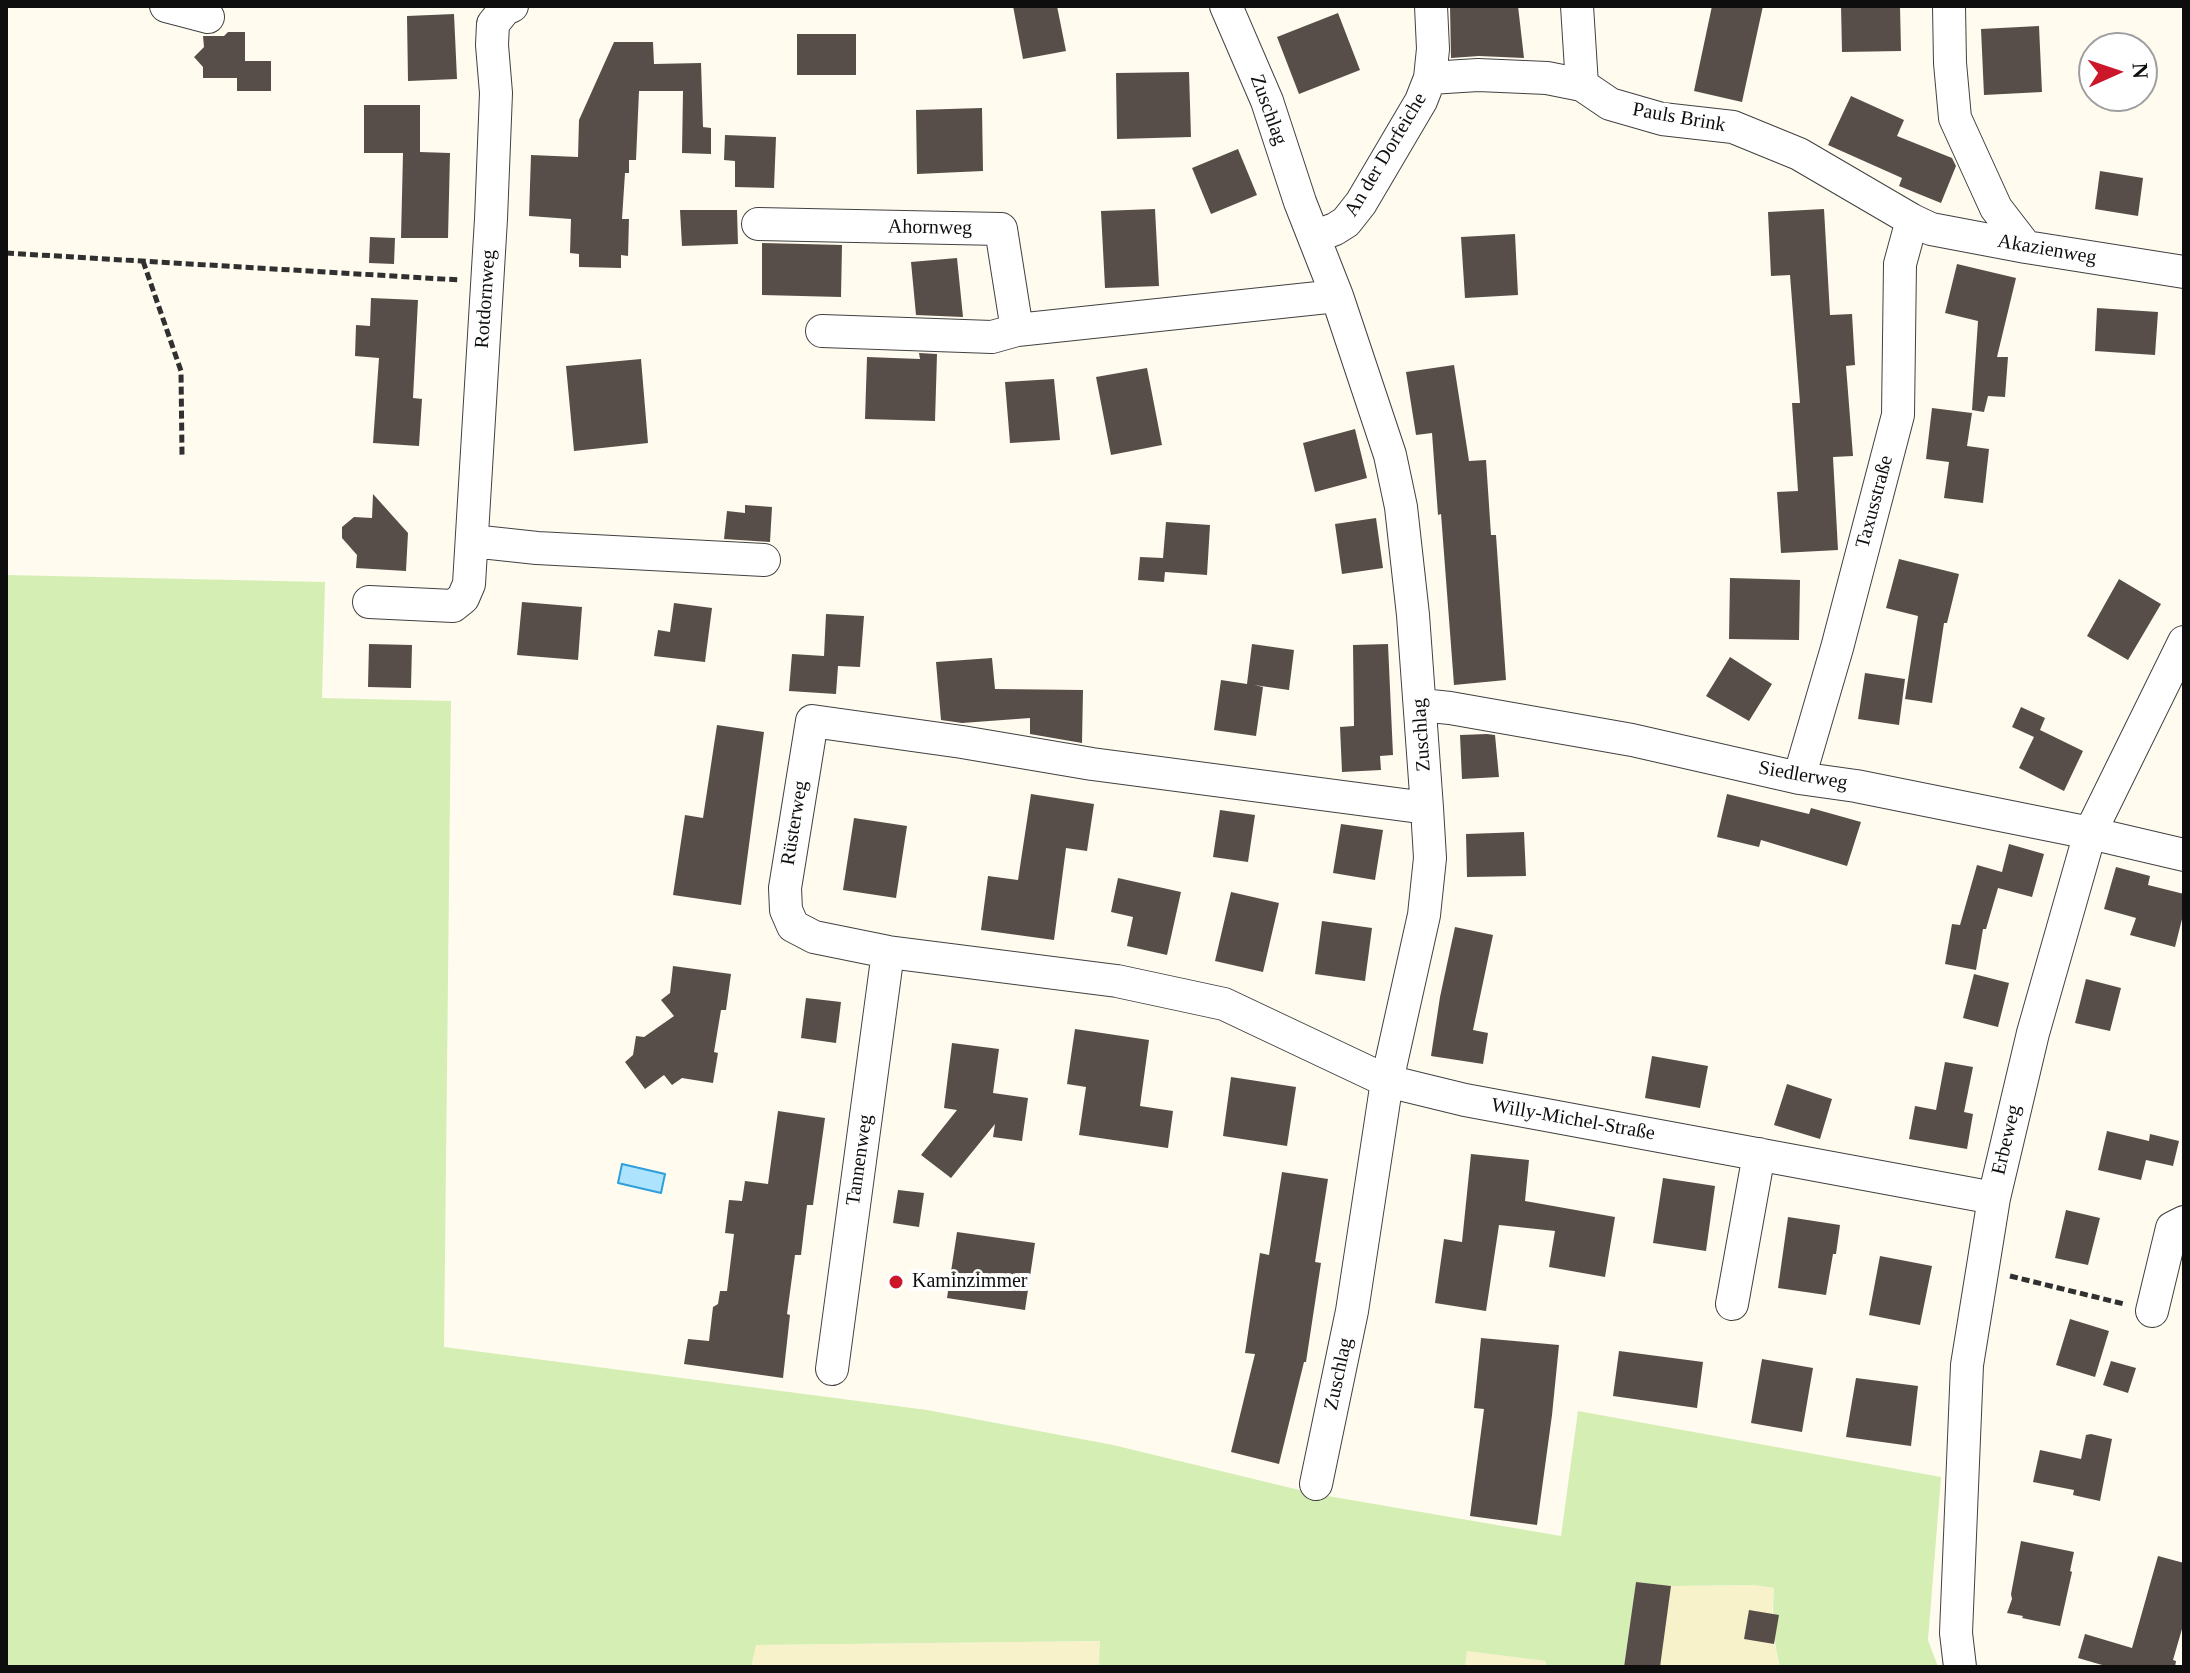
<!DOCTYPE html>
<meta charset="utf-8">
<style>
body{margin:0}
#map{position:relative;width:2190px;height:1673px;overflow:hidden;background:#fffbef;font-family:"Times New Roman",serif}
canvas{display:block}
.frame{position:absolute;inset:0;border:8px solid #0e0e0e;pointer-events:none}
.north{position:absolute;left:2078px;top:32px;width:80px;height:80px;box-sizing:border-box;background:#fff;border:2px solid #9f9f9f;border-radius:50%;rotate:87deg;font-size:22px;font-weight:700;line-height:32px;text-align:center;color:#0e0e0e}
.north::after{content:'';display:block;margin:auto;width:28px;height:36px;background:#cc172a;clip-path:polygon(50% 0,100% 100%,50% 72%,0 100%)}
</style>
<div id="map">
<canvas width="2190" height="1673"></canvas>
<div class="frame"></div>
<div class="north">N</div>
</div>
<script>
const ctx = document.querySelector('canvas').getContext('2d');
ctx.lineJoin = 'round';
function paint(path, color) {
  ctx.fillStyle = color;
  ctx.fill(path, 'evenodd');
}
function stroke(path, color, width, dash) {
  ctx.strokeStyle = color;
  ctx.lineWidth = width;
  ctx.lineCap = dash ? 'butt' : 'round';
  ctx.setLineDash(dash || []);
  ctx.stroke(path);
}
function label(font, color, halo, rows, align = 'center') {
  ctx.font = font + ' "Times New Roman",serif';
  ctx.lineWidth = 8;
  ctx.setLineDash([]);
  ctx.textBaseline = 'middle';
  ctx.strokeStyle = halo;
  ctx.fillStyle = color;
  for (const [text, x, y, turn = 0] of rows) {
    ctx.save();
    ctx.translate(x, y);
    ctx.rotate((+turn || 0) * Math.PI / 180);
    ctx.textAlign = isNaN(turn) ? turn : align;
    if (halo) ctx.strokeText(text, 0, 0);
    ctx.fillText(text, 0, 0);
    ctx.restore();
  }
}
paint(new Path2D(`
 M1636 1582 1671 1586 1753 1585 1774 1588 1772 1613 1774 1643 1780 1667H1624Z
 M1101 1641 1099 1667H751L755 1645Z
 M1467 1650 1546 1661V1665L1559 1667H1465Z`), '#f8f2cb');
paint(new Path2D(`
 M6 575 325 582 322 698 451 701 444 1347 927 1410 1113 1445 1316 1494 1561 1536 1578 1411 1941 1477 1928 1640 1938 1667H1780C1773 1640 1772 1616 1774 1588L1753 1585 1671 1586 1636 1582 1624 1667 1546 1665V1661L1467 1651 1465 1667H1099L1100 1641 756 1645 751 1667H6Z`), '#d5eeb4');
const water = new Path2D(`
 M622 1164 665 1174 661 1193 618 1183Z`);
paint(water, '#ade3fc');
stroke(water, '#2d9fdb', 2);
paint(new Path2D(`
 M1013 6H1057L1066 51 1023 59Z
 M1450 6H1518L1524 58 1479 56 1451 58Z
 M1712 6H1763L1742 102 1694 91Z
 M1841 6H1900L1901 51 1842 52Z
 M1338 13 1360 70 1299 94 1277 37Z
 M454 14 457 79 408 81 407 16Z
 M2039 26 2042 92 1984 95 1981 29Z
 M228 32H245V61H271V91H237V78H203V67L194 57 204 47 203 36H224Z
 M797 34H856V75H797Z
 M614 42H653L654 64 701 63 703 127 711 128V154L682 153 683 91H639L636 160H629V173H625L622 219H629L628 256 621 255V268L579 267V254L570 253 571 219 529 216 531 155 578 157 579 120Z
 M1189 72 1191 137 1117 139 1116 73Z
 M1851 96 1904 120 1897 136 1952 158 1956 166 1941 203 1899 186 1902 178 1828 145Z
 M364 105H420V152L450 153 448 238H401L403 153H364Z
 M982 108 983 171 917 174 916 110Z
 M725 135 776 137 774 188 735 187V161L724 160Z
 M1238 149 1257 195 1211 214 1192 168Z
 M2100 171 2143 178 2138 216 2095 209Z
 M1155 209 1159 286 1105 288 1101 211Z
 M1824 209 1830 315 1852 314 1855 365 1846 366 1853 456 1833 457 1838 550 1781 553 1777 492 1798 491 1792 403H1800L1790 275 1771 276 1768 212Z
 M680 210H737L738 244 682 246Z
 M1515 234 1518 295 1465 298 1461 237Z
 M370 237 395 238 394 264 369 263Z
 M762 243 842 245 841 297 762 295Z
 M957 258 963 317 916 315 911 262Z
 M1957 264 2016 278 1997 357H2008L2005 397 1988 396 1984 412 1972 410 1978 321 1945 313Z
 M371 298 418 300 413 398 422 399 419 446 373 443 379 358 355 356 356 325 370 326Z
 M2097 308 2158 312 2155 355 2095 351Z
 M919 353 937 354 935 421 865 419 867 357 920 359Z
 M641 359 648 443 574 451 566 366Z
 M1454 365 1469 461 1486 460 1491 535H1496L1506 680 1454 685 1441 514 1438 515 1432 433 1416 435 1406 372Z
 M1147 368 1162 445 1111 455 1096 377Z
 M1054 379 1060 440 1010 443 1005 382Z
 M1932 408 1972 413 1967 446 1989 449 1983 503 1944 498 1949 462 1926 459Z
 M1355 429 1367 478 1315 492 1303 443Z
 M373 494 408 533 406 571 356 568 357 555 342 538V527L354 517 372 518Z
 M745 505 772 507 770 542 724 539 727 511 745 513Z
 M1376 518 1383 568 1342 574 1335 524Z
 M1166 522 1210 525 1207 575 1165 572 1164 582 1138 580 1140 557 1163 558Z
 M1899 559 1959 574 1947 623H1944L1932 703 1905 699 1918 616 1886 608Z
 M1730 578 1800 580 1799 640 1729 639Z
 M2119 579 2161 604 2128 660 2087 636Z
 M522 602 582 607 578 660 517 655Z
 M674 603 712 608 705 662 654 656 658 630 670 632Z
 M826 614 864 616 860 667 838 666 836 694 789 691 792 654 824 656Z
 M369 644 412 645 411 688 368 687Z
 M1252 644 1294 650 1289 690 1254 685 1263 687 1256 736 1214 730 1221 680 1247 684Z
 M1388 644 1393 755 1380 756 1381 770 1342 772 1340 727 1354 726 1353 645Z
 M1730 657 1772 684 1749 721 1706 696Z
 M992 658 995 689 1083 690 1082 743 1030 734V718L962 723 941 720 936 662Z
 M1865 673 1905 679 1899 725 1858 719Z
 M2021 707 2045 718 2040 730 2083 751 2064 791 2019 768 2034 737 2012 727Z
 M717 725 764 732 741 905 673 895 685 815 703 818Z
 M1487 734 1495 735 1499 777 1462 779 1460 735Z
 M1031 794 1094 804 1087 851 1066 848 1054 940 981 930 988 876 1018 880Z
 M1727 794 1809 814 1811 808 1861 822 1847 866 1761 840 1759 847 1717 837Z
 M1220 810 1255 815 1248 862 1213 857Z
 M854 818 907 826 896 898 843 890Z
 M1341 824 1383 830 1375 880 1333 873Z
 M1524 832 1526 876 1467 877 1466 834Z
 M2009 844 2044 854 2032 897 1998 888 1986 929H1983L1976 970 1945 964 1952 924 1960 925 1977 865 2002 872Z
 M2116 867 2150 876 2148 885 2184 894V911L2175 947 2130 935 2136 918 2104 909Z
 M1118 878 1181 892 1167 955 1127 946 1133 917 1111 912Z
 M1231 892 1279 903 1263 972 1215 961Z
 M1322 921 1372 928 1365 981 1315 974Z
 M1455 927 1493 935 1473 1030 1488 1033 1483 1064 1431 1056 1440 997Z
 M673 966 731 974 726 1010H721L714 1052 718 1053 713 1083 682 1078 672 1085 664 1075 645 1089 625 1062 633 1055 636 1036 644 1037 674 1016 661 1000 670 993Z
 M1974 974 2009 983 1998 1027 1963 1018Z
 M2086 979 2121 988 2110 1031 2075 1023Z
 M806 998 841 1002 836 1043 801 1038Z
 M1075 1029 1149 1040 1140 1106 1173 1111 1168 1148 1079 1135 1086 1087 1067 1084Z
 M952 1043 999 1049 993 1093 1028 1098 1022 1141 993 1137 995 1124 951 1178 921 1155 957 1110 944 1108Z
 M1652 1056 1708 1066 1700 1108 1645 1098Z
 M1945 1062 1973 1067 1964 1112 1973 1114 1967 1149 1909 1139 1915 1106 1936 1110Z
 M1231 1077 1296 1087 1287 1146 1223 1136Z
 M1787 1084 1832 1099 1820 1139 1774 1125Z
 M778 1111 825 1118 813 1205H807L801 1255H795L787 1314 790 1315 783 1378 684 1364 688 1339 709 1341 713 1307 718 1304 720 1291H727L734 1234 725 1233 729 1200 742 1201 745 1181 768 1184Z
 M2107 1131 2149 1141 2150 1134 2179 1141 2173 1166 2146 1160 2141 1180 2098 1170Z
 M1471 1154 1529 1160 1525 1201 1615 1217 1605 1277 1549 1267 1555 1231 1499 1225 1486 1311 1435 1303 1444 1239 1462 1242Z
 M1282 1172 1328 1179 1315 1262 1321 1263 1306 1362H1304L1279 1464 1231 1452 1255 1354 1245 1353 1260 1253 1269 1255Z
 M1663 1178 1715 1186 1706 1251 1653 1243Z
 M898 1190 924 1193 919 1227 893 1223Z
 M2066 1210 2100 1218 2088 1265 2055 1258Z
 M1788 1217 1840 1225 1836 1254H1833L1826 1295 1778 1288Z
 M957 1232 1035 1243 1025 1310 947 1298Z
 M1880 1256 1932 1266 1920 1325 1869 1315Z
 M2070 1319 2109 1331 2095 1377 2056 1365Z
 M1481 1338 1559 1345 1552 1415 1537 1525 1470 1516 1484 1409 1474 1408Z
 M1619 1351 1703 1362 1697 1408 1613 1396Z
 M1762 1359 1813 1368 1802 1432 1751 1423Z
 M2111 1361 2136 1368 2128 1393 2103 1385Z
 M1856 1378 1918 1386 1911 1446 1846 1437Z
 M2091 1434 2112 1439 2100 1501 2073 1495 2074 1490 2033 1482 2040 1450 2081 1459 2086 1435Z
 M2021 1541 2074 1552 2070 1571 2072 1572 2060 1626 2022 1618 2023 1616 2007 1613 2012 1599 2011 1594Z
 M2158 1556 2184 1563V1622L2173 1660 2176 1661 2175 1667H2109L2078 1658 2085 1634 2132 1648Z
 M1636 1582 1671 1586 1660 1667H1624Z
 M1749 1610 1779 1615 1774 1644 1744 1639Z`), '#584e49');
const minor = new Path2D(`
 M166 6 208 17
 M1226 6 1267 101 1300 202 1337 296 1390 455 1401 507 1413 615 1427 808 1430 858 1424 915 1387 1081 1352 1311 1316 1484
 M1577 6 1582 85
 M1949 6 1950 63 1955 118 1996 208 2026 247
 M1430 78 1478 75 1547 78 1582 85 1610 104 1662 119 1733 127 1799 154 1912 220 1931 229 2026 247 2184 272
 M758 224 1001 229 1017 330 1337 296
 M1314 237 1335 229 1346 222 1361 203 1421 101 1430 78 1433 49 1431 6
 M822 331 992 337 1017 330
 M472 541 537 548 764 560
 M369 602 453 606 463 598 469 584 491 219 496 93 492 45 493 24 505 9 512 6
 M1421 705 1450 708 1632 740 1799 778 1856 786 2090 833 2184 855
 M1799 778 1837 648 1898 415 1900 264 1912 220
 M1427 808 1092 764 962 742 812 721 785 888 786 910 793 926 814 937 888 952 1117 981 1224 1004 1387 1081 1465 1100 1994 1198
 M1732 1304 1759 1154
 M2152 1311 2172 1228 2184 1222
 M832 1369 888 952
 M1960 1667 1956 1633 1967 1365 1994 1198 2033 1033 2090 833 2184 642`);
stroke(minor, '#414141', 34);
stroke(new Path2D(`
 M6 253 460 280
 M143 261 181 371 182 455
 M2010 1276 2124 1304`), '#303030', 5, [8, 4]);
stroke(minor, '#fff', 32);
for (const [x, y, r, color] of [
 [896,1282,8,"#cc172a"]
]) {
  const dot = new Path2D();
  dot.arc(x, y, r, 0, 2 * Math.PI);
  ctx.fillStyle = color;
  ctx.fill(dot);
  stroke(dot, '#fff', 3);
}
label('20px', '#0e0e0e', '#fff', [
 ["Zuschlag",1268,110,70],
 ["Pauls Brink",1679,118,10],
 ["An der Dorfeiche",1386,155,-59],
 ["Ahornweg",930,228,1],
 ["Akazienweg",2047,250,10],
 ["Rotdornweg",486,299,-86],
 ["Taxusstraße",1875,502,-75],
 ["Zuschlag",1422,735,-94],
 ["Siedlerweg",1803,776,10],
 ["Rüsterweg",795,823,-81],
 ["Willy-Michel-Straße",1573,1120,10],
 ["Erbeweg",2007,1140,-77],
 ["Tannenweg",860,1160,-82],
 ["Zuschlag",1339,1374,-78]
]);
label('20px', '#0e0e0e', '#fff', [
 ["Kaminzimmer",912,1282]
], 'left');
</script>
